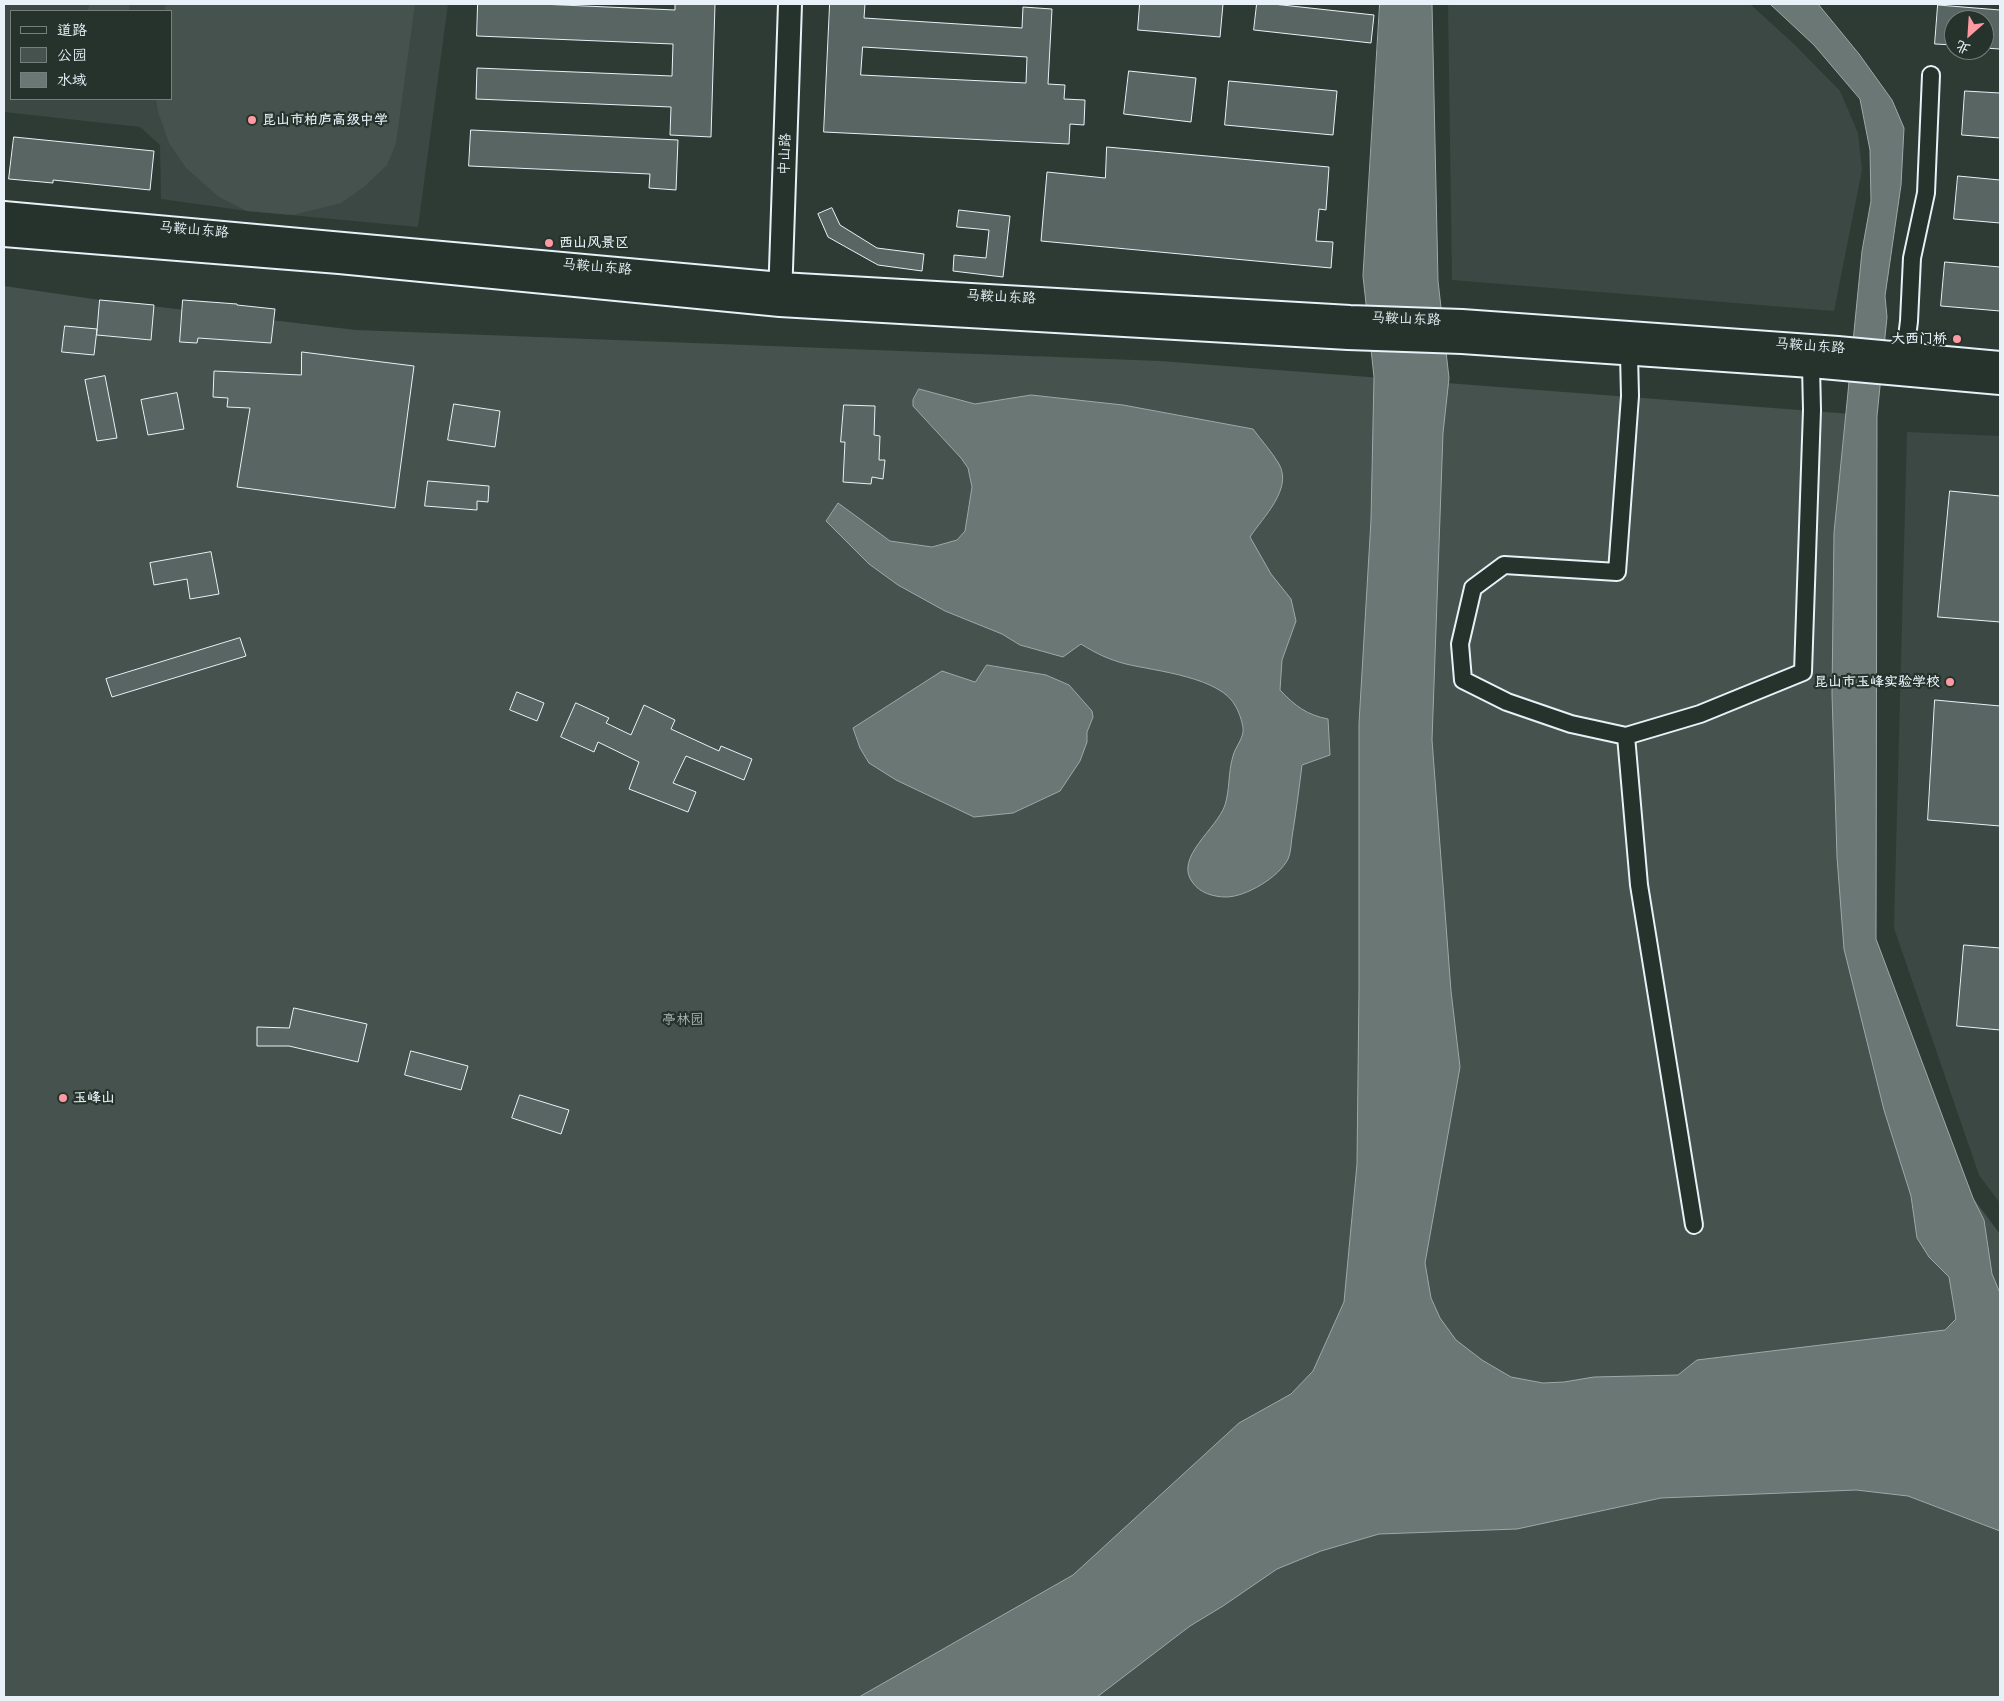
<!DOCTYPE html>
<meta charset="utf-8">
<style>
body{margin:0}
#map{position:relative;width:2004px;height:1701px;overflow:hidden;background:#2e3b35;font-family:Delius,"LXGW WenKai TC",sans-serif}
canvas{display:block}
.frame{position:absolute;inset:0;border:5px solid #e8f1f8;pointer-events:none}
.legend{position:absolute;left:10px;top:10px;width:162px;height:90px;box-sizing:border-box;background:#26332d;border:1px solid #747f7e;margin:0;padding:6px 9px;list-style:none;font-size:15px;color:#e8f1f8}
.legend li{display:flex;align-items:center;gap:10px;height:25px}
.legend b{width:25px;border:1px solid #747f7e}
.north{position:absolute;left:1944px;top:10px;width:50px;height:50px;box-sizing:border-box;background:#26332d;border:1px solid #747f7e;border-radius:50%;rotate:206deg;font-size:14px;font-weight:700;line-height:20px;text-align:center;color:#e8f1f8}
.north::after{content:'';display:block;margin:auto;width:18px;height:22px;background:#ff9aa2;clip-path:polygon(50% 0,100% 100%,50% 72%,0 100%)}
</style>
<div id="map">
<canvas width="2004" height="1701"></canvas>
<div class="frame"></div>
<ul class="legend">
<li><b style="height:6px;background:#26332d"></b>道路</li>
<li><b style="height:14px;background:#45524e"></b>公园</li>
<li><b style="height:14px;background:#6b7775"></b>水域</li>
</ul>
<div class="north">北</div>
</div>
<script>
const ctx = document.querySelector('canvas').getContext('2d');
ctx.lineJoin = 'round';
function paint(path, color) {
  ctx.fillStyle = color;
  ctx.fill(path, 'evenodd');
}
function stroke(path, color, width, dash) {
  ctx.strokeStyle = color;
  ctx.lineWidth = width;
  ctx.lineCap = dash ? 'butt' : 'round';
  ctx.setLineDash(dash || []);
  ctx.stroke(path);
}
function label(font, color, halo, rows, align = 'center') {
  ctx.font = font + ' Delius,"LXGW WenKai TC",sans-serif';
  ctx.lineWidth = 4.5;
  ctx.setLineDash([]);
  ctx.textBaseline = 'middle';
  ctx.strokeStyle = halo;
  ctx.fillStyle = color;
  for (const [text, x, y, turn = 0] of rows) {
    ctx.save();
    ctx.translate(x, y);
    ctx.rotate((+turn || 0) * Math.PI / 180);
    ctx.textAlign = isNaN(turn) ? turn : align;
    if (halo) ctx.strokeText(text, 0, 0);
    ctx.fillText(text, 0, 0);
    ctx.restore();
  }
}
paint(new Path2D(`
 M4 4H448L418 227 247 211 161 199 160 145 140 127 4 112ZM11 11H171V99H11Z
 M1448 4H1750L1795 45 1840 91 1858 133 1862 170 1834 311 1452 280Z
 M1907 432 2000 436V1203L1979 1175 1894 928Z`), '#3b4843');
paint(new Path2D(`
 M89 4H130L129 11H88Z
 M166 4H415L396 143 387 165 364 187 341 203 293 215 247 211 219 197 186 168 169 143 158 112 156 99H171V11H164Z
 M4 286 100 300 356 330 1160 361 1877 416 1876 939 1973 1198 2000 1234V1697H4Z`), '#45524e');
const water = new Path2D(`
 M1380 4H1432L1438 281 1449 378 1443 433 1432 740 1451 991 1460 1067 1425 1263 1431 1298 1440 1318 1456 1340 1482 1360 1511 1377 1543 1383 1564 1382 1594 1377 1678 1375 1697 1360 1945 1330 1956 1319 1949 1277 1929 1257 1917 1238 1911 1196 1884 1110 1844 949 1837 857 1832 694 1834 533 1862 251 1871 201 1870 150 1860 99 1814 45 1770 4H1818L1859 54 1892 100 1904 128 1901 185 1885 296 1887 317 1877 416 1876 939 1973 1198 1984 1220 1992 1274 2000 1293V1531L1908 1496 1856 1490 1661 1498 1517 1529 1379 1534 1321 1551 1277 1569 1223 1606 1190 1626 1097 1697H859L1073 1575 1239 1423 1291 1394 1313 1371 1344 1302 1357 1164 1359 988V723L1371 520 1374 377 1363 276Z
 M919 389 975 404 1031 395 1123 405 1253 429C1261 440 1272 452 1279 464 1293 489 1263 517 1250 537L1271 574 1291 599 1296 621 1282 660 1280 690C1295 706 1307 715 1328 719L1330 755 1302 765C1299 789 1296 813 1292 837 1291 843 1291 853 1288 859 1279 877 1246 897 1226 897 1214 897 1200 893 1193 883 1173 858 1217 829 1225 805 1230 789 1228 772 1233 756 1235 748 1242 740 1243 732 1244 726 1239 712 1236 707 1222 677 1155 671 1126 664 1110 660 1095 653 1081 644L1063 657 1020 645 1002 634 945 611 898 585 869 564 826 521 838 503 890 541 932 547 957 540 965 531 972 487 968 468 961 458 913 406V400Z
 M987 665 1046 675 1069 685 1092 711 1093 717 1087 732V742L1080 761 1060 791 1013 813 974 817 896 780 869 763 860 748 853 728 942 671 975 682Z`);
paint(water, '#6b7775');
stroke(water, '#9da8a9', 1);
const building = new Path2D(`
 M478 4H540L675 10V4H715L711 137 670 135 671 107 476 99 477 68 672 76 673 44 477 36Z
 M830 4H865L864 18 1022 28 1023 7 1052 9 1048 84 1065 85 1064 99 1085 100 1084 125 1070 124 1069 144 824 132ZM863 47 1027 57 1026 83 861 75Z
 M1140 4H1223L1220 37 1138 30Z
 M1257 4H1273L1374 15 1371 43 1254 30Z
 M1938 5 2000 10V49L1984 48V20H1954V45L1935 44Z
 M1129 71 1196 78 1191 122 1124 114Z
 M1229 81 1337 91 1333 135 1225 125Z
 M1965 91 2000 93V138L1962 135Z
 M471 130 678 140 676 190 649 188 650 174 469 166Z
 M14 137 154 151 150 190 53 180V183L9 179Z
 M1107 147 1329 167 1326 210 1319 209 1316 241 1333 242 1331 268 1041 241 1047 172 1105 178Z
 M1958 176 2000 180V223L1954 219Z
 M832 208 840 225 877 248 924 254 922 271 878 265 828 237 818 214Z
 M959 210 1010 216 1003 277 953 271 954 255 986 258 989 230 957 227Z
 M1945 262 2000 267V311L1941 306Z
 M100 300 154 305 151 340 97 335Z
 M183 300 237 304V305L275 309 271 343 198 338 197 343 180 342Z
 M65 326 97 329 94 355 62 352Z
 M302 352 414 366 395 508 237 487 250 408 227 407 228 398 213 397 214 371 301 375Z
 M105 376 117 438 97 441 85 380Z
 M177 393 184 429 148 435 141 400Z
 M454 404 500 411 495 447 448 440Z
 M844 405 875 406 874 435 880 436 879 460H885L883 479 872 477 871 484 843 482 845 442H841Z
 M428 481 489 486 488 502 477 501V510L425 506Z
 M1950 491 2000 496V622L1938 617Z
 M211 552 219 594 190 599 187 579 154 585 150 563Z
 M240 638 246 656 112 697 106 679Z
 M517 692 544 703 537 721 510 710Z
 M1935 700 2000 706V826L1928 820Z
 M576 703 609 718 606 723 631 735 644 705 675 720 671 729 719 751 721 746 752 759 744 780 686 756 673 783 696 792 688 812 629 789 639 762 598 742 594 752 561 737Z
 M1964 945 2000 948V1030L1957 1026Z
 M294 1008 367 1024 358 1062 289 1046H257V1027L289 1028Z
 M411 1051 468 1066 461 1090 405 1075Z
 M520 1095 569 1110 561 1134 512 1118Z`);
paint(building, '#596563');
stroke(building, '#e8f1f8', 1);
const street = new Path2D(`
 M1629 354 1630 396 1617 572 1504 565 1473 588 1460 644 1463 680 1507 702 1571 724 1626 736 1700 714 1803 672 1812 410 1811 366
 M1905 354 1909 321 1912 258 1926 193 1931 75
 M1626 736 1639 885 1694 1225`);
const secondary = new Path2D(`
 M4 213 781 284 1350 317 1462 321 1838 348 2000 363
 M4 235 339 262 780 305 1348 338 1462 342 1811 366 2000 383
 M780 298 790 4`);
stroke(street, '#e8f1f8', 20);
stroke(secondary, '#e8f1f8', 26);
stroke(street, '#26332d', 16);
stroke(secondary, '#26332d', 22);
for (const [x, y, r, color] of [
 [252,120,5,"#ff9aa2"],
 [549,243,5,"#ff9aa2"],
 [1957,339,5,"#ff9aa2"],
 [1950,682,5,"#ff9aa2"],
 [63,1098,5,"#ff9aa2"]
]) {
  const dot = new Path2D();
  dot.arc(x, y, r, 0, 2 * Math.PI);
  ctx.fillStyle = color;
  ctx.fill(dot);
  stroke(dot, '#26332d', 2);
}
label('bold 14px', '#e8f1f8', '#26332d', [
 ["昆山市柏庐高级中学",262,120],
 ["西山风景区",559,243],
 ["大西门桥",1947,339,"right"],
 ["昆山市玉峰实验学校",1940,682,"right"],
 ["玉峰山",73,1098]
], 'left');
label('14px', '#e8f1f8', '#26332d', [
 ["中山路",785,154,-88],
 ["马鞍山东路",194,230,5],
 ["马鞍山东路",597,267,5],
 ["马鞍山东路",1001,297,3],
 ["马鞍山东路",1406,319,2],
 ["马鞍山东路",1810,346,4]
]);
label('14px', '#afb9bc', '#26332d', [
 ["亭林园",683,1020]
]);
</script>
